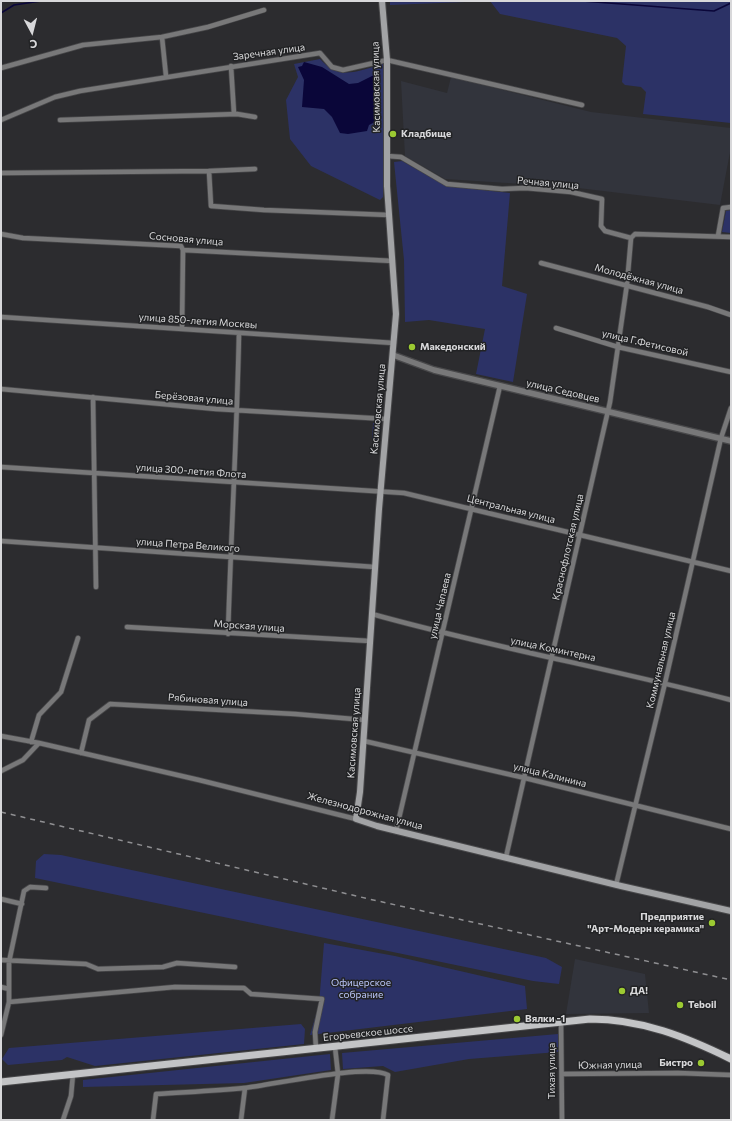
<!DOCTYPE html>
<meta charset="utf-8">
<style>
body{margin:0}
#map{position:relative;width:732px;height:1121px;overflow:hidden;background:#2c2c2f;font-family:Commissioner,sans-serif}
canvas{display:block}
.frame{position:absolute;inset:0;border:2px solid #d8d8da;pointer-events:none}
.north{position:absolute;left:12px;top:12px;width:40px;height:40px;-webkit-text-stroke:3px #222325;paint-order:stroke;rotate:173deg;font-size:11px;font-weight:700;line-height:16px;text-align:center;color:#d8d8da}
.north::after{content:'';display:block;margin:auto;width:14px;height:18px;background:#d8d8da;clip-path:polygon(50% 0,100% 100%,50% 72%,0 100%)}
</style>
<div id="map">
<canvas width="732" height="1121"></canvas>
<div class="frame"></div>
<div class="north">С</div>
</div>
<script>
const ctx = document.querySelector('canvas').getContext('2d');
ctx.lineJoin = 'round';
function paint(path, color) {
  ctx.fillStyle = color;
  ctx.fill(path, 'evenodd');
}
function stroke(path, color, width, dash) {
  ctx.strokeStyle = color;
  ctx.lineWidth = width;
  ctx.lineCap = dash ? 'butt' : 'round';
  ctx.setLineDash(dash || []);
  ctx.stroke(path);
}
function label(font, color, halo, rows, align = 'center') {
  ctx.font = font + ' Commissioner,sans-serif';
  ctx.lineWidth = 3;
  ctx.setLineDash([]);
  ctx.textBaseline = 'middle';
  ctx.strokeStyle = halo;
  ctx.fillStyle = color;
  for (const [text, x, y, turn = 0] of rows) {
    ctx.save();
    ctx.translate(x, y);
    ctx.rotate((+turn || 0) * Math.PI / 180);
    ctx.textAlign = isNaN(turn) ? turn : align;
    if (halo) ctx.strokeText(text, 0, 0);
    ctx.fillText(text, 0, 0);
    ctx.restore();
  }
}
paint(new Path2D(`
 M451 77 591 112 731 128V147L720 205 570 187 445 179 405 156 401 81 447 93Z
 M575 959 645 974 649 1013 566 1014Z`), '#32343c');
paint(new Path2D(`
 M390 1H731V123L643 114 646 92 641 87 625 85 622 82 626 46 617 38 500 14 490 1 390 5Z
 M320 59C341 82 358 70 384 64L383 197 380 200 311 166 290 139 286 100 298 77 294 64Z
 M402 161 446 186 510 193 502 286 527 294 513 382 476 374 485 329 429 320 405 322 404 260 394 162Z
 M731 210V233L722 232 726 211Z
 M373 423 381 424 379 441 372 440Z
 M44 854 61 855 546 958 562 967 559 984 533 981 35 878 36 861Z
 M324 943 395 956 525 986 527 1009 310 1035 319 1004Z
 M301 1024 305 1029 304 1044 95 1066 67 1057 62 1060 8 1065 2 1059 9 1048Z
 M558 1034V1052L469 1059 395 1072 383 1066 343 1069 342 1053Z
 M330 1054 331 1070 244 1083 83 1087V1080Z`), '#2c3266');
paint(new Path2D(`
 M304 62 322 67 349 84 358 83 376 74 378 80C370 92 376 109 375 122L369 125 367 131 348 134 340 133 332 117 324 109 302 107 304 80 298 67 302 66Z`), '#0a0639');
stroke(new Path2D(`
 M582 1 714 11 731 3
 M1 13 14 5 41 1`), '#0a0639', 1.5);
const minor = new Path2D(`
 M231 66 234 114
 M1 68 83 45 162 37
 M166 76 162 37 208 27 264 10
 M1 120 55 97 80 91 320 53 332 67 343 70 387 60 582 105
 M60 120 237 114 255 117
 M387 156 401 157 447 184 502 189 525 188 571 192 602 199 601 226 605 231 631 238 635 234 731 237
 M255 169 209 171 211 206 264 210 389 215
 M1 173 209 171
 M1 234 23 238 181 246 183 250 393 261
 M718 236 723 208 731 207
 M541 263 708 307 731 315
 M1 317 394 343
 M556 328 618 347 731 372
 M182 329 183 250
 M1 389 216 409 387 419
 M93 397 96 587
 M1 467 404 493 731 571
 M1 541 375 567
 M372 614C490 647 612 669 731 700
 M127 627 370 641
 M228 634C231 533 237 433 239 333
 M1 736 39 743
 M364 741 525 778 731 829
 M31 742 39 715 61 692 78 638
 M81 753 89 720 110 704 295 714 365 720
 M1 771 23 760 39 743 199 780 356 819
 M396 831 500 386
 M506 857 610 402 627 284 631 238
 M616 885 665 683 721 438 731 408
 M1 899 22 904
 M1 960 86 964 98 969 163 967 177 963 235 967
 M1 987 9 989
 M9 1002 175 987 244 988 251 994 322 999 315 1032 316 1049
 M561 1021 562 1120
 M1 1035 9 1002V962L24 891 30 887 46 888
 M562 1074 678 1073 731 1075
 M63 1120 71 1096 73 1074
 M153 1120 156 1094C185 1092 215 1091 244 1088 273 1085 367 1063 388 1075L383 1120
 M241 1120 245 1088
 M332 1120 338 1074 335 1047`);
const tertiary = new Path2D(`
 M393 355 434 370 731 441`);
const secondary = new Path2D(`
 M382 1 387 60V186L396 314 379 509 360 792 356 819 377 826 621 886 731 911`);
const primary = new Path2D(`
 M1 1082 590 1019C642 1019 686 1037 731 1059`);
stroke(minor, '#48484a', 6);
stroke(tertiary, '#48484a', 8);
stroke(secondary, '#48484a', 8);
stroke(primary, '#48484a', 9);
stroke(minor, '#787879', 4.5);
stroke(tertiary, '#787879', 5.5);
stroke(secondary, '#a2a3a5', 6);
stroke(primary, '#c3c4c6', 7);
stroke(new Path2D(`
 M1 812 369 899 731 980`), '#8f8f92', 1.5, [5, 5]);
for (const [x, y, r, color] of [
 [393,134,4,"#9cca32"],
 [412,347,4,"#9cca32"],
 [712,923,4,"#9cca32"],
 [622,991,4,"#9cca32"],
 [680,1005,4,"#9cca32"],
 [517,1019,4,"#9cca32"],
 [701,1063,4,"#9cca32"]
]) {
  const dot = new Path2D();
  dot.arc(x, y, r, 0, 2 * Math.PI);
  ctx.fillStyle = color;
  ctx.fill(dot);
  stroke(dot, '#222325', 1.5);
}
label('10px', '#d8d8da', '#222325', [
 ["Заречная улица",269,52,-8],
 ["Касимовская улица",376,87,-91],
 ["Речная улица",548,183,5],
 ["Сосновая улица",186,239,5],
 ["Молодёжная улица",639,279,15],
 ["улица 850-летия Москвы",198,321,4],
 ["улица Г.Фетисовой",645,343,13],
 ["улица Седовцев",563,391,13],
 ["Берёзовая улица",194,398,5],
 ["Касимовская улица",378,409,-85],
 ["улица 300-летия Флота",191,471,4],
 ["Центральная улица",511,509,14],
 ["улица Петра Великого",188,545,4],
 ["Краснофлотская улица",568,547,-77],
 ["улица Чапаева",440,606,-77],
 ["Морская улица",249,626,4],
 ["улица Коминтерна",553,649,12],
 ["Коммунальная улица",661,660,-77],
 ["Рябиновая улица",208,700,4],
 ["Касимовская улица",354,733,-86],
 ["улица Калинина",550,775,14],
 ["Железнодорожная улица",365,811,15],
 ["Егорьевское шоссе",368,1033,-6],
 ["Южная улица",610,1065,-1],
 ["Тихая улица",552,1071,-90]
]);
label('bold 10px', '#d8d8da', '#222325', [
 ["Кладбище",401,134],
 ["Македонский",420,347],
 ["Предприятие",704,917,"right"],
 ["\"Арт-Модерн керамика\"",704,929,"right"],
 ["ДА!",630,991],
 ["Teboil",688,1005],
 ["Вялки -1",525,1019],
 ["Бистро",693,1063,"right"]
], 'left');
label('10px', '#b9c4f7', '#222325', [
 ["Офицерское",361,983],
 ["собрание",361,995]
]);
</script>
